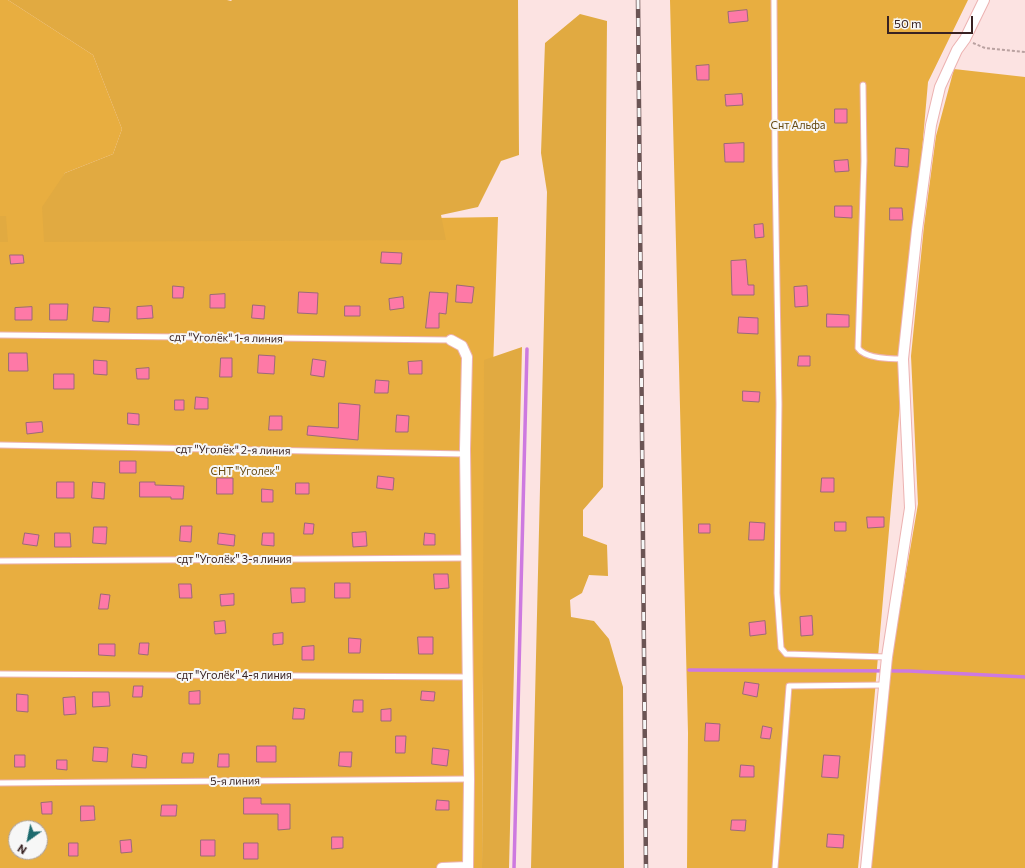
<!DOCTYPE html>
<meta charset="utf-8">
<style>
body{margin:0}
#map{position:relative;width:1025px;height:868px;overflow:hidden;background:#fce3e2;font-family:Commissioner,sans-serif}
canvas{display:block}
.north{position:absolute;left:8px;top:820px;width:40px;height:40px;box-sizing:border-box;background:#f7f7f7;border:1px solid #aba2a2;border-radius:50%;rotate:213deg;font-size:11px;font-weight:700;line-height:16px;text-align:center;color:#382222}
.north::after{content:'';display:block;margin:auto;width:14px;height:18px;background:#1d6a6e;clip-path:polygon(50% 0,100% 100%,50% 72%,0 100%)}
.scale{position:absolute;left:887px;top:16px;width:86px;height:18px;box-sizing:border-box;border:2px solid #382222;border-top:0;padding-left:5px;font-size:12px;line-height:14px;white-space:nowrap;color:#382222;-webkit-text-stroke:3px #f7f7f7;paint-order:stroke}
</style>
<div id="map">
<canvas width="1025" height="868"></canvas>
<div class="north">N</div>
<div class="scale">50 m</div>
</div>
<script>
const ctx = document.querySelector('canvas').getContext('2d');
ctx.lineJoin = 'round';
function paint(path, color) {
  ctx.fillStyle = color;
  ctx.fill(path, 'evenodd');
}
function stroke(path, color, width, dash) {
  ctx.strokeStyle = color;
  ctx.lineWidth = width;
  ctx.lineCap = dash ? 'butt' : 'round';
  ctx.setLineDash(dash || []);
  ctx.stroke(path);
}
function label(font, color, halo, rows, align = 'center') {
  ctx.font = font + ' Commissioner,sans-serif';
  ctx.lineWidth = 4;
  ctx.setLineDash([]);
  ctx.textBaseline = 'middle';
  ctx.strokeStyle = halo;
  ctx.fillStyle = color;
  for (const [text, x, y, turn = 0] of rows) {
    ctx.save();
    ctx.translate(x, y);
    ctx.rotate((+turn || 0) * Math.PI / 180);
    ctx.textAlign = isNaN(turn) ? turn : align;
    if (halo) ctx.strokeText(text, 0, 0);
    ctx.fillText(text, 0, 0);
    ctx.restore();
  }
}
paint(new Path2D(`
 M0 0H8L93 55 122 129 113 154 65 173 43 224 498 217 483 675 482 868H0V225L6 216H0ZM16 828H40V852H16Z
 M670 0H968L928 82 871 737 858 868H687L688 733Z
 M954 69 1025 77V868H870L894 643 918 504 911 356 924 226 936 136Z`), '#e8ae40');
paint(new Path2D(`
 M8 0H227L231 1 232 0H518L519 155 501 161 478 207 441 215 446 240 44 242 42 207 65 173 113 154 122 129 93 55Z
 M580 14 607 21 603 487 583 510V536L607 545 608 576 589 575 582 593 570 600 571 617 594 621 609 639 623 687 624 868H531L547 192 541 153 545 43Z
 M0 216H6L8 242H0Z
 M522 347 509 868H482L484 360Z`), '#e1aa41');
stroke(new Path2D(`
 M689 670 909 671 1025 677
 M514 868 527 349`), '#cd79e0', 3.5);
const building = new Path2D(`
 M747 10 748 21 729 23 728 12Z
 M709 65V80H697L696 66Z
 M742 94 743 105 726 106 725 95Z
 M835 109H847V123H835Z
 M744 143V162H725L724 144Z
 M896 148 909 149 908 167 895 166Z
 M848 160 849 171 835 172 834 161Z
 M835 206H852V218L835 217Z
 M890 208H902L903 220H890Z
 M763 224 764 237 755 238 754 225Z
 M382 252 402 253 401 264 381 263Z
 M10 255H23L24 263 11 264Z
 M746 260 748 285H754V295H732L731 261Z
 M457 285 474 287 472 303 456 302Z
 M173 286 184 287 183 298H173Z
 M807 286 808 306 795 307 794 287Z
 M299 292 318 293 317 314 298 313Z
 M430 292 448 293 446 314 439 313V328H426Z
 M225 294V308H210V295Z
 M403 297 404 308 390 310 389 299Z
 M50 304H68L67 320H50Z
 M253 305 265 306 264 319 252 318Z
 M152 306 153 318 137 319V307Z
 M345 306H360V316H345Z
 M32 307V320H15V308Z
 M94 307 110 308 109 322 93 321Z
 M827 314 849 315V327H827Z
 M739 317 758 318V334L738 333Z
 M9 353H27L28 371H9Z
 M259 355 275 356 274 374 258 373Z
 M799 356H810V366H798Z
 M221 358H232V377H220Z
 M313 359 326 361 324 377 311 375Z
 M94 360 107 361V375L94 374Z
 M422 361V374H409L408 362Z
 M149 368V379H137L136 369Z
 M54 374H74V389H54Z
 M376 380 389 381 388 393H375Z
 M743 391 760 392 759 402 743 401Z
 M196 397 208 398V409H195Z
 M175 400H184V410H175Z
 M339 403 360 405 358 440 307 435 308 426 338 428Z
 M128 413 139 414V425L128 424Z
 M397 415 409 416 408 432H396Z
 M270 416H282V430H269Z
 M42 422 43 432 27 434 26 423Z
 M120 461H136V473H120Z
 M378 476 394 478 393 490 377 488Z
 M217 478H233V494H217Z
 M822 478H834V492H821Z
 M57 482H74V498H57Z
 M93 482 105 483 104 499 92 498Z
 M140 482H155V485L184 486 183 499H171V497H140Z
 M296 483H309V494H296Z
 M262 489 273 490V502H262Z
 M867 517H884V527L868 528Z
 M750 522 765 523 764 540H749Z
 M835 522H846V531H835Z
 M305 523 314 524 313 534H304Z
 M699 524H710V533H699Z
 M181 526H192L191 542 180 541Z
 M94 527H107L106 544 93 543Z
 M366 532 367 546 353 547 352 533Z
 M25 533 39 535 37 546 23 544Z
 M55 533H70L71 547H55Z
 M219 533 235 535 234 546 218 544Z
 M263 533H274V546L262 545Z
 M425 533 435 534V545H424Z
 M434 574H448L449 588 435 589Z
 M335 583H350V598H335Z
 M179 584H191L192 598H180Z
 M291 588H305V602L292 603Z
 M101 594 110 595 108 609H99Z
 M234 594V605L221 606 220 595Z
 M812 616 813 635 801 636 800 617Z
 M225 621 226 633 215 634 214 622Z
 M765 621 766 634 750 636 749 623Z
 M283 633V644L273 645V634Z
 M418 637H433V654H419Z
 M349 638 361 639 360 653H349Z
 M140 643H149L148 655 139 654Z
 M99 644H115V656L99 655Z
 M314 646V660H302V647Z
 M745 682 759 684 757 697 743 694Z
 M134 686H143L142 697H133Z
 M200 691V704H189V692Z
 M422 691 435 692 434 701 421 700Z
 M93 692H109L110 706 93 707Z
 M17 694 28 695V712L17 711Z
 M75 697 76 714 64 715 63 698Z
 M354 700H363V712H353Z
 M294 708 305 709 304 719H293Z
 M391 709V721H381V710Z
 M706 723 720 724 719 741H705Z
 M763 726 772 728 770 739 761 738Z
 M396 736H406L405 753H396Z
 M257 746H276V762H257Z
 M94 747 108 748 107 762 93 761Z
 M433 748 449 750 447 766 432 764Z
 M340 752H352L351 767 339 766Z
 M183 753H194L193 763H182Z
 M133 754 147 756 146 768 132 767Z
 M219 754H229V767H218Z
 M15 755H25V767H15Z
 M824 755 840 756 838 778 822 777Z
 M57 760H67V770L57 769Z
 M741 765 754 766V777H740Z
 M244 798H261V804H290V829L278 830V814H244Z
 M437 800 449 801V810H436Z
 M52 802V814H42L41 803Z
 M162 805H177L176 816H161Z
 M81 806H94L95 820 81 821Z
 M732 820H746L745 831 731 830Z
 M828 834 844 835 843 848 827 847Z
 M332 837H343V848L332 849Z
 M131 840 132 852 121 853 120 841Z
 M201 840H215V856H201Z
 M69 843H78V856H69Z
 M244 843H258V859H244Z`);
paint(building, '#fe79a7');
stroke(building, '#9c6979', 1);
const service = new Path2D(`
 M774 0 775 167 779 404 777 593 781 648 786 654 887 657
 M863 85 864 161 858 348C865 359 891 359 903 359
 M0 335 451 340
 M0 445 465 454
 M0 561 467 558
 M0 674 468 677
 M0 783 469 779
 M775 868 789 686 885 685`);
const minor = new Path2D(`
 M451 340 462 346 467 357 465 449 469 779 468 868
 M442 868 467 867
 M866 868 887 657 910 508 903 359 917 230 931 125 940 87 957 50 965 39 984 0`);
stroke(service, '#ecb2b1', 7);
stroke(minor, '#ecb2b1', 12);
stroke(new Path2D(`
 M973 43 985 48 1025 52`), '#b9a1a0', 2, [3, 2]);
stroke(service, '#fff', 5);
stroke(minor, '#fff', 10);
const rail = new Path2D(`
 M638 0 646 868`);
stroke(rail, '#6b5454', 4.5);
stroke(rail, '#f7f7f7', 3, [9]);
label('11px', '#674b13', '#f7f7f7', [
 ["Снт Альфа",798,125],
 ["СНТ \"Уголек\"",245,471]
]);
label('11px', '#382222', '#f7f7f7', [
 ["сдт \"Уголёк\" 1-я линия",226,338,1],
 ["сдт \"Уголёк\" 2-я линия",233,450,1],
 ["сдт \"Уголёк\" 3-я линия",234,559],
 ["сдт \"Уголёк\" 4-я линия",234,675],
 ["5-я линия",235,781,-1]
]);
</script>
